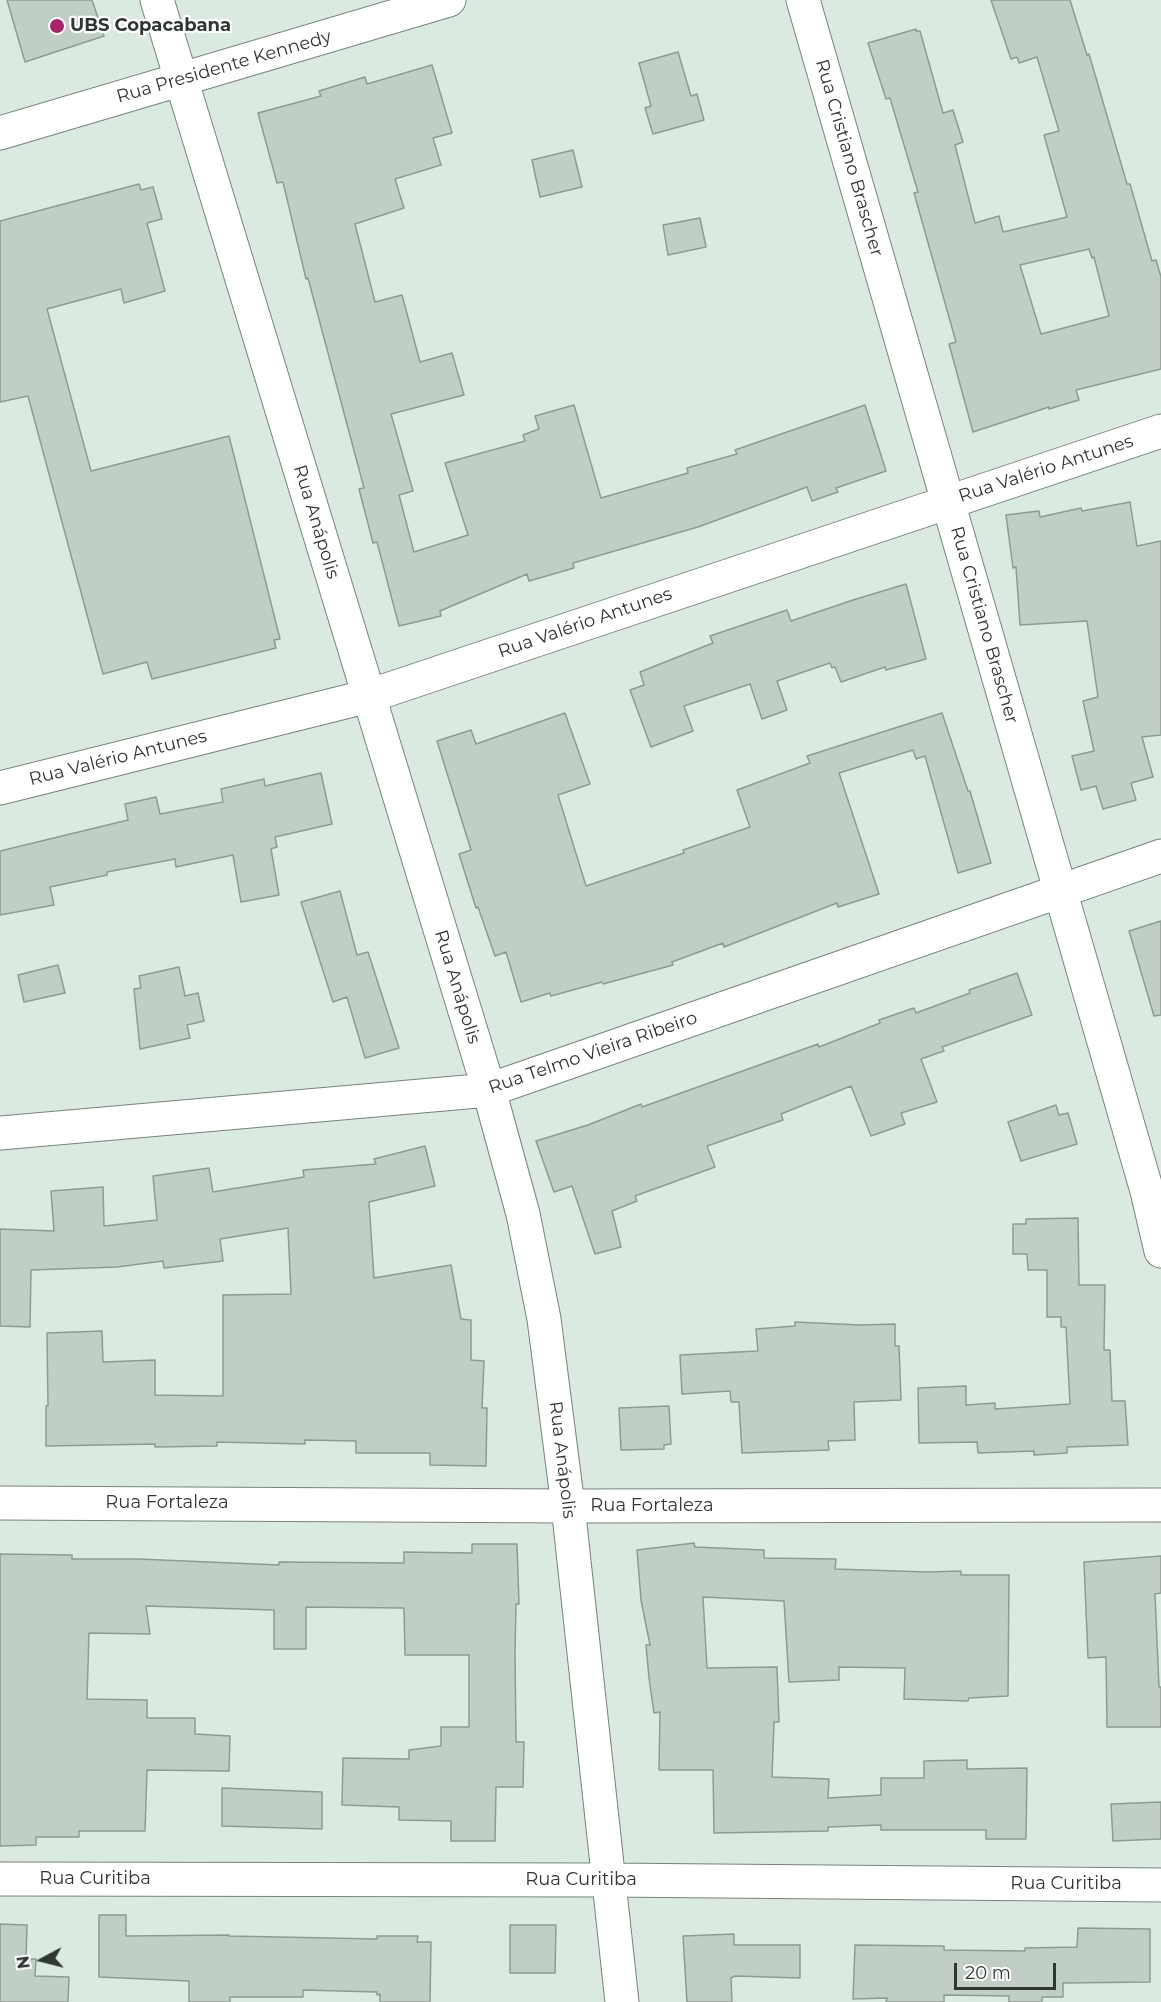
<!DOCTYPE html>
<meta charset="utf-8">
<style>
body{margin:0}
#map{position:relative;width:1161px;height:2002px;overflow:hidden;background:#dbeae1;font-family:Montserrat,sans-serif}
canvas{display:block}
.north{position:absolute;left:12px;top:1930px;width:60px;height:60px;-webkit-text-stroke:4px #fff;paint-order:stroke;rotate:263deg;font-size:16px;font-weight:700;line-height:24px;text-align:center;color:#303632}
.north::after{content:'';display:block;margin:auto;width:21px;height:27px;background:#303632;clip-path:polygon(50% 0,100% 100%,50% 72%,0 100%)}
.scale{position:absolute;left:954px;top:1963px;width:102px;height:27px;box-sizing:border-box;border:3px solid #303632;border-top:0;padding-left:8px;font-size:18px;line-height:21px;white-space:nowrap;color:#303632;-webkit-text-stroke:4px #fff;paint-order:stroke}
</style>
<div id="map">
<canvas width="1161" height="2002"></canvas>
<div class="north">N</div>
<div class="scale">20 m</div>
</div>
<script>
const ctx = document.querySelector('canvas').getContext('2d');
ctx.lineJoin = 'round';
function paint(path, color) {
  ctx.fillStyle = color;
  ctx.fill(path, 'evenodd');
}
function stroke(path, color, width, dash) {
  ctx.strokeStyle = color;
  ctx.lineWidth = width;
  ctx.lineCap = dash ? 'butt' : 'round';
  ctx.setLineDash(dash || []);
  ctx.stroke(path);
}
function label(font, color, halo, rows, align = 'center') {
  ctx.font = font + ' Montserrat,sans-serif';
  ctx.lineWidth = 4.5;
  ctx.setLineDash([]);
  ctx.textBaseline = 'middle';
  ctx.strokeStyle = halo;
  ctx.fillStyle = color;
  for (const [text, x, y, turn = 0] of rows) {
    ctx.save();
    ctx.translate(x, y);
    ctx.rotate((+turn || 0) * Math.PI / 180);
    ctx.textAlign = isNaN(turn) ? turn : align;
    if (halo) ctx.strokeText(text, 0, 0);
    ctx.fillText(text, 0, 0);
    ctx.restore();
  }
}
const building = new Path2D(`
 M7 0H92L104 36 25 62Z
 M991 0H1070L1087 55 1089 54 1127 184H1130L1152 261 1156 260 1161 277V369L1076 390 1079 400 1049 409V407L973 432 949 344 956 342 914 193 918 192 890 98 886 99 868 43 916 29V31H920L943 113 953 110 963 142 955 145 975 223 999 216 1003 232 1067 217 1044 135 1059 131 1037 57 1019 63 1017 57 1011 59ZM1089 249 1092 258 1094 257 1109 316 1041 334 1020 265Z
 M678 52 691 96 697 94 704 120 653 134 645 108 651 106 639 63Z
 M432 65 452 133 433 138 441 165 395 179 404 208 355 224 375 302 402 295 420 362 452 353 464 395 391 414 413 491 399 495 414 552 468 535 445 463 525 441 523 435 539 429 535 416 574 405 601 498 688 473 687 468 737 454 735 450 865 405 886 471 836 488 838 492 812 501 807 487 698 527 573 563 574 568 529 581 527 574 440 611 441 616 399 626 377 542 373 543 359 489 364 488 308 278 306 279 283 182 277 183 258 113 321 96 319 91 365 77 367 84Z
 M573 150 582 187 540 197 532 160Z
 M139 184 141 190 153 187 162 219 147 223 165 291 124 303 121 289 47 309 91 471 229 436 280 639 274 640 276 648 152 679 147 662 103 674 28 396 0 402V221Z
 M700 218 706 247 668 255 663 225Z
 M1130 502 1137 546 1161 541V735L1142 737 1153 777 1131 783 1136 800 1103 809 1096 786 1081 790 1072 756 1094 751 1083 701 1098 697 1087 621 1020 625 1016 567 1013 568 1006 515 1039 511 1040 517 1081 508 1082 511Z
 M906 584 926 659 886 670 885 667 841 682 835 667 832 668 830 663 777 681 787 710 762 719 750 684 684 706 693 731 651 747 630 690 644 685 640 672 713 643 710 636 787 610 791 621 853 600Z
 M565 713 590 784 558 795 586 886 684 853 683 850 750 827 737 790 810 763 807 756 942 713 968 791H970L991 863 958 873 925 756 916 759 913 750 839 773 879 894 838 907 837 903 724 947 723 943 672 962 673 965 603 984 602 982 551 996 550 993 521 1002 506 952 495 956 478 907 476 908 459 854 471 850 437 741 471 730 476 744Z
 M321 773 332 824 275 837 277 847 271 849 279 895 241 902 233 855 176 867 175 859 107 872V875L50 887 54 905 0 915V851L128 820 125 804 156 797 160 814 223 802 221 789 264 779 265 786Z
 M340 891 357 955 368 952 399 1048 365 1058 347 997 333 1002 301 902Z
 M1161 921V1015L1154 1016 1129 931Z
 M58 965 65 993 24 1002 18 975Z
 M179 967 185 996 198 993 204 1021 187 1025 190 1038 140 1049 134 989 141 988 139 976Z
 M1017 973 1032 1015 942 1047 944 1051 921 1059 937 1102 901 1113 905 1124 871 1136 851 1086 781 1114 783 1120 707 1146 715 1167 635 1196 637 1201 612 1211 621 1247 595 1254 572 1186 554 1192 536 1141 588 1125 641 1104 642 1107 818 1044 819 1047 880 1023 879 1020 914 1008 916 1013 970 993 969 990Z
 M1056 1105 1059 1115 1068 1113 1077 1144 1021 1161 1008 1122Z
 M425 1146 435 1186 369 1202 374 1278 451 1265 461 1319 471 1320V1360L484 1361 482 1408H487L486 1466 430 1465V1453H356V1441L305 1440V1444L217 1442V1446L155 1447V1444L46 1446V1406H48L47 1333 102 1331 103 1362 155 1360V1395L223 1396V1295L291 1294 288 1228 220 1239 223 1261 164 1268 163 1261 117 1267 31 1270 30 1327 0 1326V1229L54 1231 51 1191 103 1187 104 1226 157 1220 153 1176 209 1168 213 1192 304 1177 303 1170 376 1164 374 1159Z
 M1078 1218 1079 1285H1105L1104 1350H1110L1112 1401H1125L1128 1445 1067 1447V1453L1034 1455V1451L978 1453 977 1442 919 1443 918 1388 966 1386V1405L995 1403V1409L1070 1404 1066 1327H1061V1317H1047V1270H1028L1027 1254H1013V1224H1026V1219Z
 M795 1322 860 1325 895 1324V1346H899L901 1400 854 1402 855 1440 828 1441 829 1450 742 1453 739 1402H731L730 1391 682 1394 680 1355 758 1351 756 1329 795 1326Z
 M669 1406 671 1444 664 1445V1449L621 1450 619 1408Z
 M694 1543 695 1547 764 1550V1558L836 1559 835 1569 928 1572 961 1571V1575H1009L1008 1696 969 1698 968 1701 904 1699 905 1668 839 1667V1680L789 1682 784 1601 703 1597 707 1668 777 1667 779 1722H774L772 1777 829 1779 828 1798 881 1795V1778H924V1761L967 1760V1769L1027 1768 1026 1839H986V1830H881V1825L828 1827V1831L714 1833 713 1770H659L660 1712 654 1713 649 1678 646 1645H650L641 1600 637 1550Z
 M472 1544H517L519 1604H516L515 1653 516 1742H524L523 1787H496L495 1841H451V1821L399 1820V1807L342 1805 343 1758 409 1759V1750L441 1746V1727H469V1655H405L404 1608 306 1607V1649H274V1610L146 1606 150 1634 89 1633 87 1699 147 1700V1718H195V1734L230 1736 229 1771 147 1770 145 1831H79V1837H36V1845L0 1846V1554L72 1555V1559H138L279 1565V1562L404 1563V1552L472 1553Z
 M1161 1556V1593L1155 1594 1159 1687H1161V1727H1107L1106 1657 1088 1658 1084 1562Z
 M222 1788 322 1792V1829L222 1826Z
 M1161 1802V1839L1113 1841 1111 1804Z
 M99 1915H126V1936L229 1935V1936L377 1939V1936H418L417 1942H431L430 2002H380V1994L377 1995V1992L303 1990V1997H230V2002H189V1981L99 1977Z
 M0 1924 27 1925 26 1959H36L35 1976 69 1977 68 2002H0Z
 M510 1925H556L555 1973H510Z
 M1078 1928 1150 1929V1982L1063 1983V1997H1042V2002H1009V1996L944 1995V2002H886L887 1998 853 1999 855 1945 944 1946V1950L1025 1951V1948L1077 1947Z
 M734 1934V1945H800V1978L735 1976 731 1978 732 2002H687L683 1936Z`);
paint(building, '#c0cec5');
stroke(building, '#8e9b93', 1.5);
const street = new Path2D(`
 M157 0 489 1090 523 1214 544 1319 568 1506 622 2002
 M803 0 1147 1191 1161 1251
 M0 133 449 0
 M0 788 369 696 1161 431
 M0 1133 489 1090 1161 856
 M0 1503 568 1506 1161 1505
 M0 1879 608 1880 1161 1885`);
stroke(street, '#76837b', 35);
stroke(street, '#fff', 33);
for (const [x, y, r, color] of [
 [57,26,8,"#a9236b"]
]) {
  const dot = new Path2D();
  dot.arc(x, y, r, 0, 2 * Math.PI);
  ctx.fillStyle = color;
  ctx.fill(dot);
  stroke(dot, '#fff', 2);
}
label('bold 18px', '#303632', '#fff', [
 ["UBS Copacabana",70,26]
], 'left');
label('18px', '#303632', '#fff', [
 ["Rua Presidente Kennedy",224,67,-16],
 ["Rua Cristiano Brascher",849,158,74],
 ["Rua Valério Antunes",1046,469,-18],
 ["Rua Anápolis",316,522,73],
 ["Rua Valério Antunes",585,623,-19],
 ["Rua Cristiano Brascher",984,625,74],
 ["Rua Valério Antunes",118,758,-14],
 ["Rua Anápolis",457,987,73],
 ["Rua Telmo Vieira Ribeiro",593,1053,-19],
 ["Rua Anápolis",562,1460,83],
 ["Rua Fortaleza",167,1503],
 ["Rua Fortaleza",652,1506],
 ["Rua Curitiba",95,1879],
 ["Rua Curitiba",581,1880],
 ["Rua Curitiba",1066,1884]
]);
</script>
